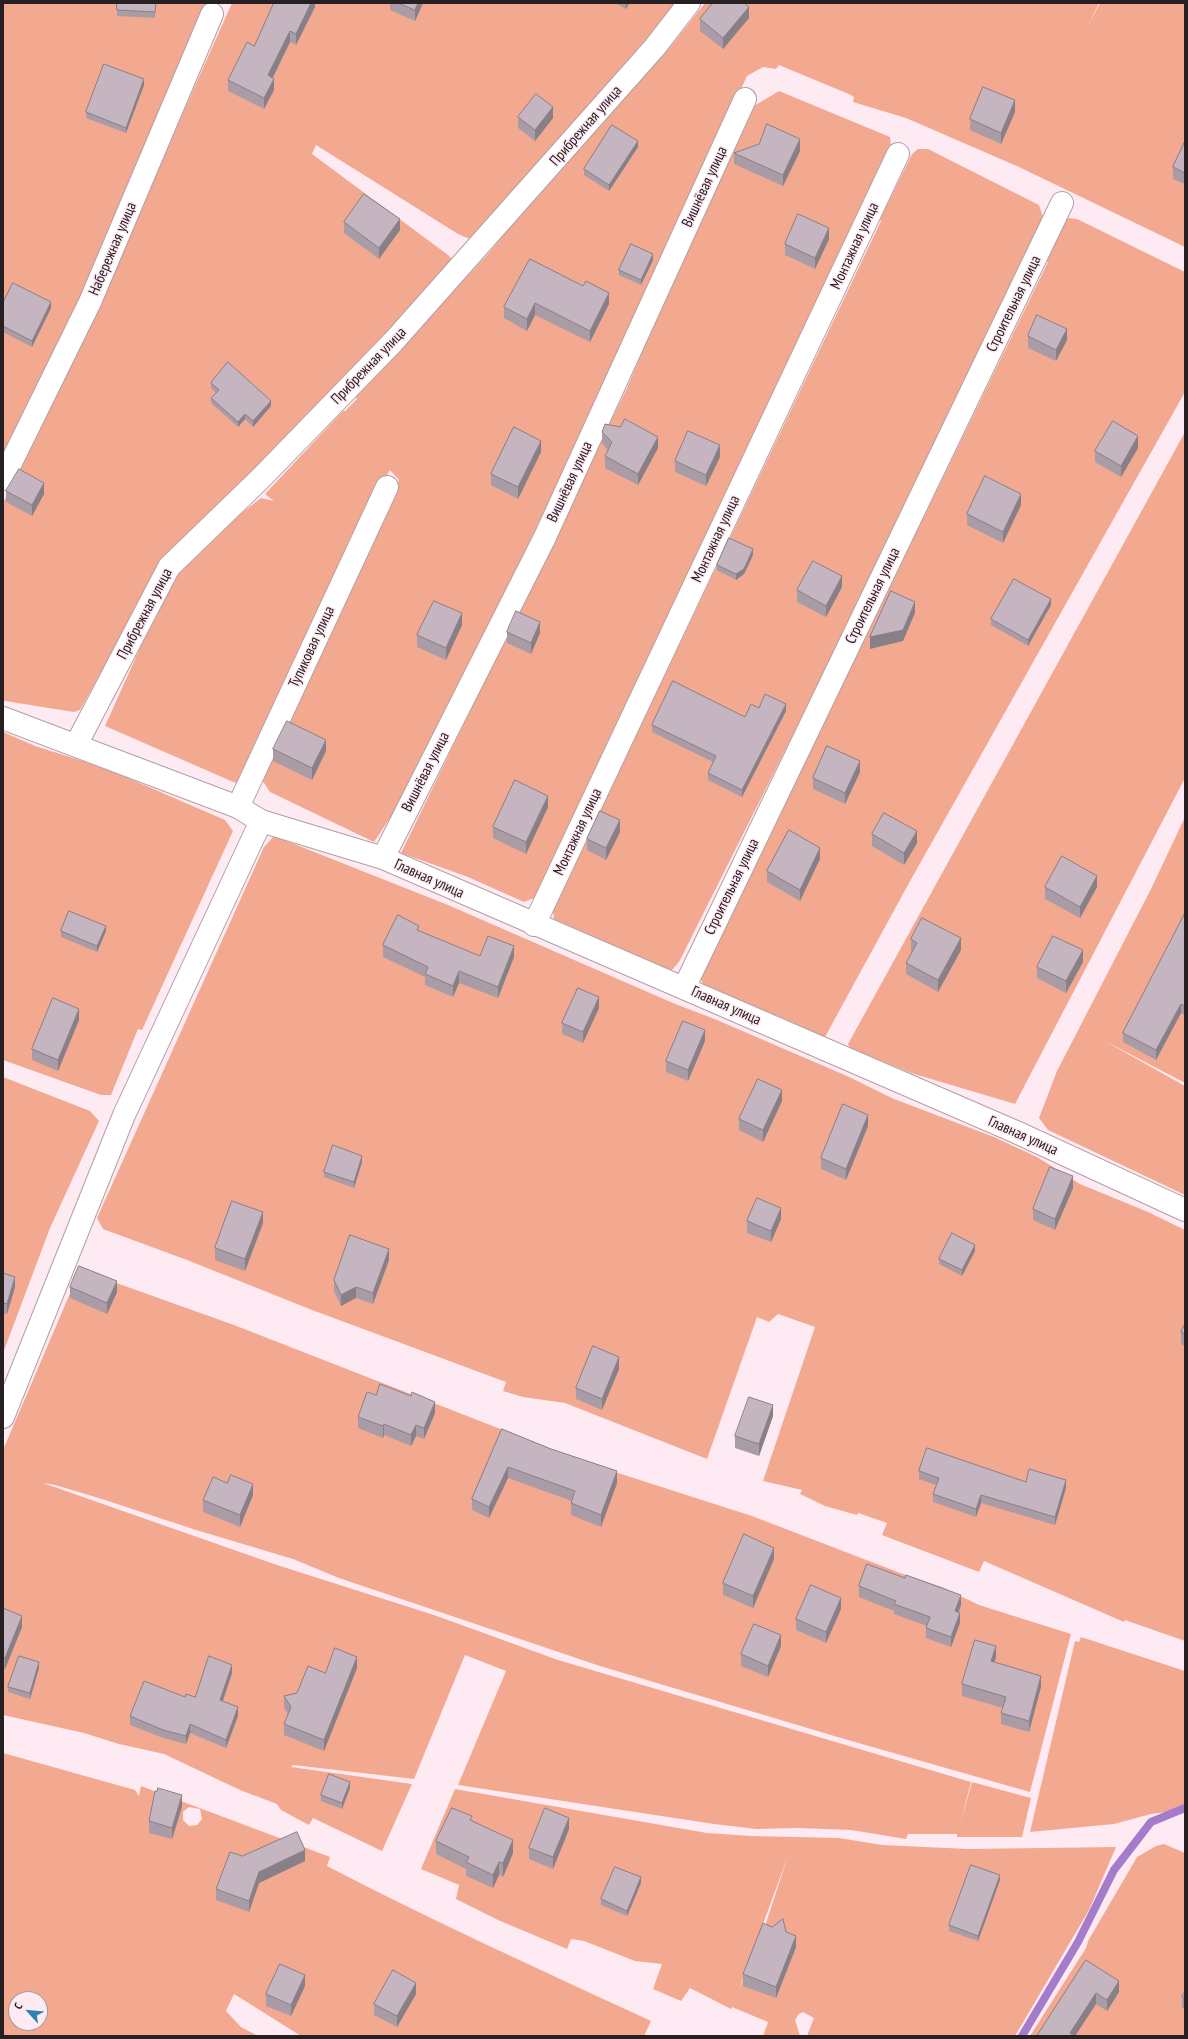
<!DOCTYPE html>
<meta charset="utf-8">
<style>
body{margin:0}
#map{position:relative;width:1188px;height:2039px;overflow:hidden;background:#feeaf2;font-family:"PT Sans Narrow",sans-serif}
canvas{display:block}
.frame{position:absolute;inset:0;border:4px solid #272023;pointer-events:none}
.north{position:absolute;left:8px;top:1991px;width:40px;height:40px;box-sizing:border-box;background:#feeaf2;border:1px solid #a8999f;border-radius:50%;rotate:297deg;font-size:11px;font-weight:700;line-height:16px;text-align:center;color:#272023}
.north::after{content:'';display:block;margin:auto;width:14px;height:18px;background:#2d82b2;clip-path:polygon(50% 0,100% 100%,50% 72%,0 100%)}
</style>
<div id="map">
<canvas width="1188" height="2039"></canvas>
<div class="frame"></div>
<div class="north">С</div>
</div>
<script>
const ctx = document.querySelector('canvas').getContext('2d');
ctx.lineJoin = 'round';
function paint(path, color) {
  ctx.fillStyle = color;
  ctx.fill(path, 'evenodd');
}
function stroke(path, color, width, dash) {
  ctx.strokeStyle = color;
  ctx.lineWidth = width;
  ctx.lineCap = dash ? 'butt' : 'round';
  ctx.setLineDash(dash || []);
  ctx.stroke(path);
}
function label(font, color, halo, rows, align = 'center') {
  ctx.font = font + ' "PT Sans Narrow",sans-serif';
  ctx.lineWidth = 3;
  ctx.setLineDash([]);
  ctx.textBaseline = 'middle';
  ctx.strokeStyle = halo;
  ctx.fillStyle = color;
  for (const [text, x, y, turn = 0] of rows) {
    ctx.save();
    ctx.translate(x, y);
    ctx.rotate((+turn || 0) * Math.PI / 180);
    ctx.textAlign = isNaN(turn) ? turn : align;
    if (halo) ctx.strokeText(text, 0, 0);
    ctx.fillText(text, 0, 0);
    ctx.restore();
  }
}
paint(new Path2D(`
 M3 3H205L95 273 3 460Z
 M232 3H675L647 38 472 240 458 234 316 145 312 154 448 255 452 259V262L358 367 159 568 80 710 74 712 5 701 3 700V503L67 373Z
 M705 3H1099L1088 26 1100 3H1185V247L1019 167 906 118 853 102 854 97 851 95 779 65 776 69 763 67 747 76 604 385 418 776 374 842 270 792 262 780 326 632 399 480 390 470 350 546 238 784 105 726 172 577 203 543 261 498 274 501 265 494 343 411H345L357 399 355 396 488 254 555 172 671 46Z
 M779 91 890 137 891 148 606 753 534 898 524 902 468 877 401 853 627 388 691 237 749 109Z
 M918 149H928L1039 205 1043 217 885 551 679 962 671 971 554 919 553 910 881 221 880 219 912 154Z
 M1069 218 1077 219 1185 272V392L909 883 825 1037 778 1016 768 1015 760 1009 703 984 700 977 1048 262 1044 261 1062 223Z
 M1185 432V778L1015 1104 911 1073 850 1048 848 1044Z
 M3 732 35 746 105 768 225 820 233 831 142 1030 138 1029 111 1095H101L3 1060Z
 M1185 817V1083L1103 1040 1185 1086V1195L1048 1130 1039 1118 1057 1071 1151 889Z
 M274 836 448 905 673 1003 717 1020 847 1076 894 1099 994 1137 1037 1157 1080 1184 1148 1212 1185 1230V1641L1125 1620 1124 1622 984 1561 979 1572 882 1535 887 1523 858 1513 857 1515 825 1506 800 1494 802 1490 763 1481 815 1327 778 1314 769 1322 757 1317 707 1459 565 1403 523 1397 503 1391 506 1382 312 1310 187 1260 103 1229 97 1218 264 847Z
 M3 1077 90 1111 99 1121 50 1228 3 1353Z
 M80 1270 234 1325 590 1464 752 1516 908 1576 942 1587 979 1605 1071 1634 1030 1792 841 1738 600 1666 339 1578 293 1559 196 1530 102 1499 55 1485 43 1483 277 1565 434 1615 558 1660 971 1782 960 1825 972 1782 1031 1798 1022 1837H957V1834H908L906 1839 851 1830 799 1828 756 1829 714 1824 458 1785 506 1671 465 1655 414 1779 293 1765 291 1767 412 1784 382 1851 313 1818 309 1825 281 1810 277 1804 240 1790 164 1754 119 1744 84 1733 3 1715V1450Z
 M1081 1637 1185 1671V1807L1175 1811 1151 1814 1114 1824 1030 1832 1075 1641 1079 1642Z
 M3 1753 135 1790 139 1796 141 1786 330 1857 327 1866C435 1922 541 1970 651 2021L644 2036H301L234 1994 226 2011 241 2027 258 2036H3ZM189 1807 200 1809 202 1819 197 1825 189 1826 183 1820V1812ZM16 1999H40V2023H16Z
 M455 1789 707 1833 751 1836 839 1838 882 1845 968 1849 1116 1847 1089 1910 1015 2036H807L814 2018 803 2012 799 2014 795 2020 800 2036H763L768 2022 732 2007 731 2009 690 1988 681 2001 653 1989 662 1964 635 1961 584 1941 571 1939 567 1949 498 1920 456 1899 459 1885 421 1869ZM788 1856 766 1923 738 1992Z
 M1164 1844 1185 1853V2036H1030L1086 1948 1088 1941 1137 1857 1156 1846Z`), '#f2a990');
stroke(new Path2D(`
 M1022 2036 1078 1942 1114 1870 1151 1822 1185 1808`), '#a57ccb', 8);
const minor = new Path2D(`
 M3 479 90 302 212 14
 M3 718 238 807 261 821 383 858 1016 1132 1185 1210
 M76 745 169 567 261 478 393 342 655 47 689 3
 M238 807 387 487
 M383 858 545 537 745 99
 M534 925 898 154
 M684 988 1062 203
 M3 1417 124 1115 261 821`);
stroke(minor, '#b29fa6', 24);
stroke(minor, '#fff', 22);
paint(new Path2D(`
 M117 3H156L155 18 117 16Z
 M315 3V7L296 45 290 42 273 78 274 90 264 109 228 91V80L254 46Z
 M390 3H423L415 21 390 10Z
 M615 3H629L626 9Z
 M749 18 723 49 700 31V19Z
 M144 85 126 133 86 118V112Z
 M1015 112 1001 144 970 130V119Z
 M518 117 553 118 535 141 518 128Z
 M1185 141V184L1173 179V167Z
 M638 147 609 191 584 175V169Z
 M800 151 783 186 734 164V153Z
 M344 222 400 230 379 259 344 233Z
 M829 239 815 269 785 255V244Z
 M653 260 641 285 619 275V270Z
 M583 286 609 304 590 342 535 315 527 331 504 318V307Z
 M3 303 51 308 32 347 3 332Z
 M1028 336 1067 340 1056 361 1028 348Z
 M211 383 271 406 253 427 245 419 238 427 211 403V398L216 393 211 388Z
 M602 432 658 448 638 485 605 468V456L608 450 602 443Z
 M1138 448 1121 477 1095 462V451Z
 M541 452 518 499 491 485V474Z
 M720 457 706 486 675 472V461Z
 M6 491 44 494 32 516 6 502Z
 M1021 505 1003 543 967 525V514Z
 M753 555 744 574 736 580 717 570V565Z
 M842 587 826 617 797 602V590Z
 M1051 605 1028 646 991 625V619Z
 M462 625 446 660 417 647V635Z
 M507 632 540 633 531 654 507 643Z
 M759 708 786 711 742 797 708 780V773L713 762 652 732V725L745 717Z
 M273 749 326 751 312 780 273 761Z
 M860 772 845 804 813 789V778Z
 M548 807 526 854 493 838V827Z
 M620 832 606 860 587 850V839Z
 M872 834 917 843 904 865 872 846Z
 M820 859 800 901 767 882V871Z
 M1045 887H1097L1080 918 1045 899Z
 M1185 914V1015L1181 1013 1156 1060 1123 1042V1033Z
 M61 931H106L97 952 61 937Z
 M419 931 480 956 514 957 498 998 459 983 453 997 425 985V977L383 957V945Z
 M911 939 961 950 938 992 906 974V963L912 951H911Z
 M1083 962 1066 993 1037 978V967Z
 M599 1008 583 1043 562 1034V1023Z
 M79 1020 58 1071 32 1060V1049Z
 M705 1041 688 1081 666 1072V1061Z
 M782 1101 763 1142 739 1130V1119Z
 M868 1126 846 1180 821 1169V1158Z
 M362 1162 354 1188 324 1177V1172Z
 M1073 1188 1055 1230 1033 1220V1209Z
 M781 1219 771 1242 747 1233V1221Z
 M263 1223 245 1271 215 1260V1248Z
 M975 1251 962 1276 939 1264V1259Z
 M389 1260 373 1304 356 1298 341 1306 334 1291V1280Z
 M3 1273 15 1287 7 1314 3 1313Z
 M70 1287 117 1292 107 1314 70 1298Z
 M1185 1324V1346L1181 1344V1332Z
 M619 1369 602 1410 576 1399V1388Z
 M435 1413 424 1439 416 1436 411 1446 384 1435 383 1438 358 1428V1417Z
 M773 1416 759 1456 735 1448V1436Z
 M502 1429 617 1483 601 1527 571 1515V1503L572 1501 508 1478 489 1518 472 1510V1499Z
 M919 1471 1026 1482 1066 1488 1055 1525 981 1503 976 1517 933 1502V1494L936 1485 919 1479Z
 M227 1483 253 1495 240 1527 203 1512V1500Z
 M774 1559 753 1608 723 1595V1583Z
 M859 1586 961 1605 958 1613 960 1623 951 1647 926 1638V1628L927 1626 894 1614V1611L859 1597Z
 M3 1608 22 1627 5 1669H3Z
 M841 1609 826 1643 796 1630V1619Z
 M781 1646 768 1677 741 1666V1654Z
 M996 1657 994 1662 1041 1687 1029 1732 1001 1724V1713L1003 1708 962 1696V1684Z
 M39 1668 30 1699 8 1692V1687Z
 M357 1668 324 1751 284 1735V1724L288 1714 284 1707V1696L297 1693Z
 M232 1673 223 1701 238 1716 226 1748 190 1733 186 1744 163 1738 130 1725V1716L185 1697H195Z
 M350 1788 342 1809 321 1801V1795Z
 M182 1807 172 1839 149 1833V1821Z
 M472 1820 513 1853 503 1877 499 1875 493 1888 466 1876V1869L436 1854V1841Z
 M569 1829 553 1869 529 1859V1848Z
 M242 1856 305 1861 259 1883 249 1912 216 1900V1889Z
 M1000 1880 978 1941 949 1931V1925Z
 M641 1883 627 1916 601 1905V1899Z
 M786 1932 796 1947 776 1998 743 1986V1974Z
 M1086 1960 1119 1992 1107 2011 1096 2004 1075 2036H1037Z
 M305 1986 291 2016 266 2006V1994Z
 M1185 1992V2009L1182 2008V1996Z
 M416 1994 397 2027 374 2015V2004Z`), '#a99ca6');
paint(new Path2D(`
 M311 3H315V7L296 45V34Z
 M418 3H423L415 21V10Z
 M626 3H629L626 9Z
 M749 7V18L723 49V38Z
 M290 31V42L268 87V75Z
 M144 79V85L126 133V128Z
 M274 79V90L264 109V98Z
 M1015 100V112L1001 144V133Z
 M553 107V118L535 141V130Z
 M800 139V151L783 186V175Z
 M638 141V147L609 191V185Z
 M400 219V230L379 259V248Z
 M829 228V239L815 269V258Z
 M653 254V260L641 285V280Z
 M609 293V304L590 342V331Z
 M51 302V308L32 347V341Z
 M535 303V315L527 331V319Z
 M1067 329V340L1056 361V350Z
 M271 401V406L253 427V421Z
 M245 414V419L238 427V422Z
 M1138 436V448L1121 477V466Z
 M658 437V448L638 485V474Z
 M541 441V452L518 499V487Z
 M720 445V457L706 486V475Z
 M44 483V494L32 516V505Z
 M1021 494V505L1003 543V532Z
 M753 549V555L744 574 736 580V574Z
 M842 576V587L826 617V606Z
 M1051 599V605L1028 646V640Z
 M915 602V613L903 641 870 649V637Z
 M462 613V625L446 660V648Z
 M540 622V633L531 654V643Z
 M786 704V711L742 797V790Z
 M326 740V751L312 780V768Z
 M860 761V772L845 804V793Z
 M548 796V807L526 854V842Z
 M620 820V832L606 860V848Z
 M917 831V843L904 865V853Z
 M820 848V859L800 901V890Z
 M1097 876V887L1080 918V907Z
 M106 926V931L97 952V946Z
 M961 938V950L938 992V980Z
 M514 946V957L498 998V987Z
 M1083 950V962L1066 993V981Z
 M459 971V983L453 997V986Z
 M599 997V1008L583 1043V1032Z
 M1181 1004V1013L1156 1060V1050Z
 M79 1009V1020L58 1071V1060Z
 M705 1030V1041L688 1081V1070Z
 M782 1090V1101L763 1142V1130Z
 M868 1115V1126L846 1180V1169Z
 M362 1156V1162L354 1188V1182Z
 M1073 1176V1188L1055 1230V1219Z
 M781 1208V1219L771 1242V1231Z
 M263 1212V1223L245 1271V1259Z
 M975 1245V1251L962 1276V1270Z
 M389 1249V1260L373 1304V1293Z
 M15 1277V1287L7 1314V1304Z
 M117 1281V1292L107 1314V1303Z
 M356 1287V1298L341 1306V1295Z
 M619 1357V1369L602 1410V1399Z
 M435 1402V1413L424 1439V1428Z
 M773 1405V1416L759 1456V1444Z
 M384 1424V1435L383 1438V1426Z
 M416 1425V1436L411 1446V1435Z
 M508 1467V1478L489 1518V1507Z
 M617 1471V1483L601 1527V1515Z
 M1066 1480V1488L1055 1525V1517Z
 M253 1484V1495L240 1527V1515Z
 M981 1495V1503L976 1517V1509Z
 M774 1548V1559L753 1608V1596Z
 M961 1595V1605L955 1622V1611Z
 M841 1598V1609L826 1643V1632Z
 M960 1613V1623L951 1647V1637Z
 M22 1616V1627L5 1669V1658Z
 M781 1635V1646L768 1677V1666Z
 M996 1646V1657L991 1673V1661Z
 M357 1657V1668L324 1751V1740Z
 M39 1662V1668L30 1699V1693Z
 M232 1665V1673L220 1709V1700Z
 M1041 1676V1687L1029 1732V1721Z
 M238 1707V1716L226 1748V1740Z
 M190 1724V1733L186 1744V1736Z
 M350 1782V1788L342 1809V1803Z
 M182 1795V1807L172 1839V1828Z
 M569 1818V1829L553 1869V1857Z
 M513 1840V1853L503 1877V1863Z
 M305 1850V1861L259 1883 249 1912V1901L259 1872Z
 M499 1862V1875L493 1888V1875Z
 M1000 1875V1880L978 1941V1936Z
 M641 1877V1883L627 1916V1911Z
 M796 1936V1947L776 1998V1987Z
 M305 1975V1986L291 2016V2005Z
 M1119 1981V1992L1107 2011V2000Z
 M416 1983V1994L397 2027V2016Z
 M1096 1993V2004L1075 2036H1070V2033Z`), '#897f87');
const building = new Path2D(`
 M117 3H156L155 12 117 10Z
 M274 3H311L296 34 290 31 268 75 274 79 264 98 228 80 247 42 254 46Z
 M399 3H418L415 10Z
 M713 3H744L749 7 723 38 700 19Z
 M104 64 144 79 126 128 86 112Z
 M983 87 1015 100 1001 133 970 119Z
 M536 94 553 107 535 130 518 117Z
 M767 124 800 139 783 175 734 153 759 144Z
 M612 125 638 141 609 185 584 169Z
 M1185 141V173L1173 167Z
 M364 194 400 219 379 248 344 222Z
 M798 214 829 228 815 258 785 244Z
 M631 244 653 254 641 280 619 270Z
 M530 259 583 286 586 281 609 293 590 331 535 303 527 319 504 307Z
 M13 283 51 302 32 341 3 326V303Z
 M1037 315 1067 329 1056 350 1028 336Z
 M228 362 271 401 253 421 245 414 238 422 211 398 219 390 211 383Z
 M625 419 658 437 638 474 605 456 612 442 602 432 605 424 620 427Z
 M1113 421 1138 436 1121 466 1095 451Z
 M514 427 541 441 518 487 491 474Z
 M688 431 720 445 706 475 675 461Z
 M19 469 44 483 32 505 6 491Z
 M985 476 1021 494 1003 532 967 514Z
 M729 538 753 549 744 569 736 574 717 565Z
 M813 561 842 576 826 606 797 590Z
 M1014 579 1051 599 1028 640 991 619Z
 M891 591 915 602 903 630 870 637Z
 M434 601 462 613 446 648 417 635Z
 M516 611 540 622 531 643 507 632Z
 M673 681 745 717 751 704 759 708 765 694 786 704 742 790 708 773 716 756 652 725Z
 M287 721 326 740 312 768 273 749Z
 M827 746 860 761 845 793 813 778Z
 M515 780 548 796 526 842 493 827Z
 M600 811 620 820 606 848 587 839Z
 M884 813 917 831 904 853 872 834Z
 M789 830 820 848 800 890 767 871Z
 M1062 856 1097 876 1080 907 1045 887Z
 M69 911 106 926 97 946 61 931Z
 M1185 913V1006L1181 1004 1156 1050 1123 1033Z
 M398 915 419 926 417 930 480 956 488 936 514 946 498 987 459 971 453 986 425 974 428 967 383 945Z
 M922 918 961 938 938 980 906 963 917 943 911 939Z
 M1053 936 1083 950 1066 981 1037 967Z
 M578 988 599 997 583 1032 562 1023Z
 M53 998 79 1009 58 1060 32 1049Z
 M683 1021 705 1030 688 1070 666 1061Z
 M758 1079 782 1090 763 1130 739 1119Z
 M843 1104 868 1115 846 1169 821 1158Z
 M333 1145 362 1156 354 1182 324 1172Z
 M1050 1167 1073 1176 1055 1219 1033 1209Z
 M757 1198 781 1208 771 1231 747 1221Z
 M232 1201 263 1212 245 1259 215 1248Z
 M952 1233 975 1245 962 1270 939 1259Z
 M350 1235 389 1249 373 1293 356 1287 341 1295 334 1280Z
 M79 1266 117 1281 107 1303 70 1287Z
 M3 1273 15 1277 7 1304 3 1303Z
 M1185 1324V1334L1181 1332Z
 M593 1346 619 1357 602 1399 576 1388Z
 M380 1384 411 1396 412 1392 435 1402 424 1428 416 1425 411 1435 384 1424 383 1426 358 1417 367 1392 376 1395Z
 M749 1397 773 1405 759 1444 735 1436Z
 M502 1429 551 1449 617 1471 601 1515 571 1503 575 1491 508 1467 489 1507 472 1499Z
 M927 1448 1026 1482 1029 1469 1066 1480 1055 1517 981 1495 976 1509 933 1494 939 1478 919 1471Z
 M231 1475 253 1484 240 1515 203 1500 213 1477 227 1483Z
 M744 1534 774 1548 753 1596 723 1583Z
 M867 1564 905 1578 906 1575 961 1595 955 1611 960 1613 951 1637 926 1628 930 1617 894 1604 896 1601 859 1586Z
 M811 1585 841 1598 826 1632 796 1619Z
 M3 1608 22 1616 5 1658 3 1657Z
 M754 1624 781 1635 768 1666 741 1654Z
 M975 1640 996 1646 991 1661 1041 1676 1029 1721 1001 1713 1006 1697 962 1684Z
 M335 1648 357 1657 324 1740 284 1724 291 1707 284 1696 297 1693 308 1666 325 1673Z
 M19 1656 39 1662 30 1693 8 1687Z
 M209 1656 232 1665 220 1700 238 1707 226 1740 190 1724 186 1736 163 1730 130 1716 144 1681 185 1697 186 1694 195 1697Z
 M329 1774 350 1782 342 1803 321 1795Z
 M158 1788 182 1795 172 1828 149 1821 155 1791H157Z
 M452 1808 472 1816 470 1820 513 1840 503 1863 499 1862 493 1875 466 1862 469 1857 436 1841Z
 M545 1808 569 1818 553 1857 529 1848Z
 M297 1832 305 1850 259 1872 249 1901 216 1889 230 1852 242 1856Z
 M971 1865 1000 1875 978 1936 949 1925Z
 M615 1867 641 1877 627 1911 601 1899Z
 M783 1919 786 1932 796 1936 776 1987 743 1974 763 1923 772 1927Z
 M1086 1960 1119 1981 1107 2000 1096 1993 1070 2033 1074 2036H1037Z
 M280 1964 305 1975 291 2005 266 1994Z
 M393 1970 416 1983 397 2016 374 2004Z
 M1185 1992V1998L1182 1996Z`);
paint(building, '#c4b5c1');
stroke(building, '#897f87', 1);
label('15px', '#272023', '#feeaf2', [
 ["Прибрежная улица",586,126,-49],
 ["Вишнёвая улица",705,187,-65],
 ["Монтажная улица",855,246,-65],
 ["Набережная улица",113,249,-67],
 ["Строительная улица",1014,304,-64],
 ["Прибрежная улица",369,366,-46],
 ["Вишнёвая улица",570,482,-65],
 ["Монтажная улица",716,539,-65],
 ["Строительная улица",873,596,-64],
 ["Прибрежная улица",145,614,-62],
 ["Тупиковая улица",312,647,-65],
 ["Вишнёвая улица",426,772,-63],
 ["Монтажная улица",578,832,-65],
 ["Главная улица",429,879,24],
 ["Строительная улица",732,887,-64],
 ["Главная улица",726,1006,24],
 ["Главная улица",1023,1136,24]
]);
</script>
